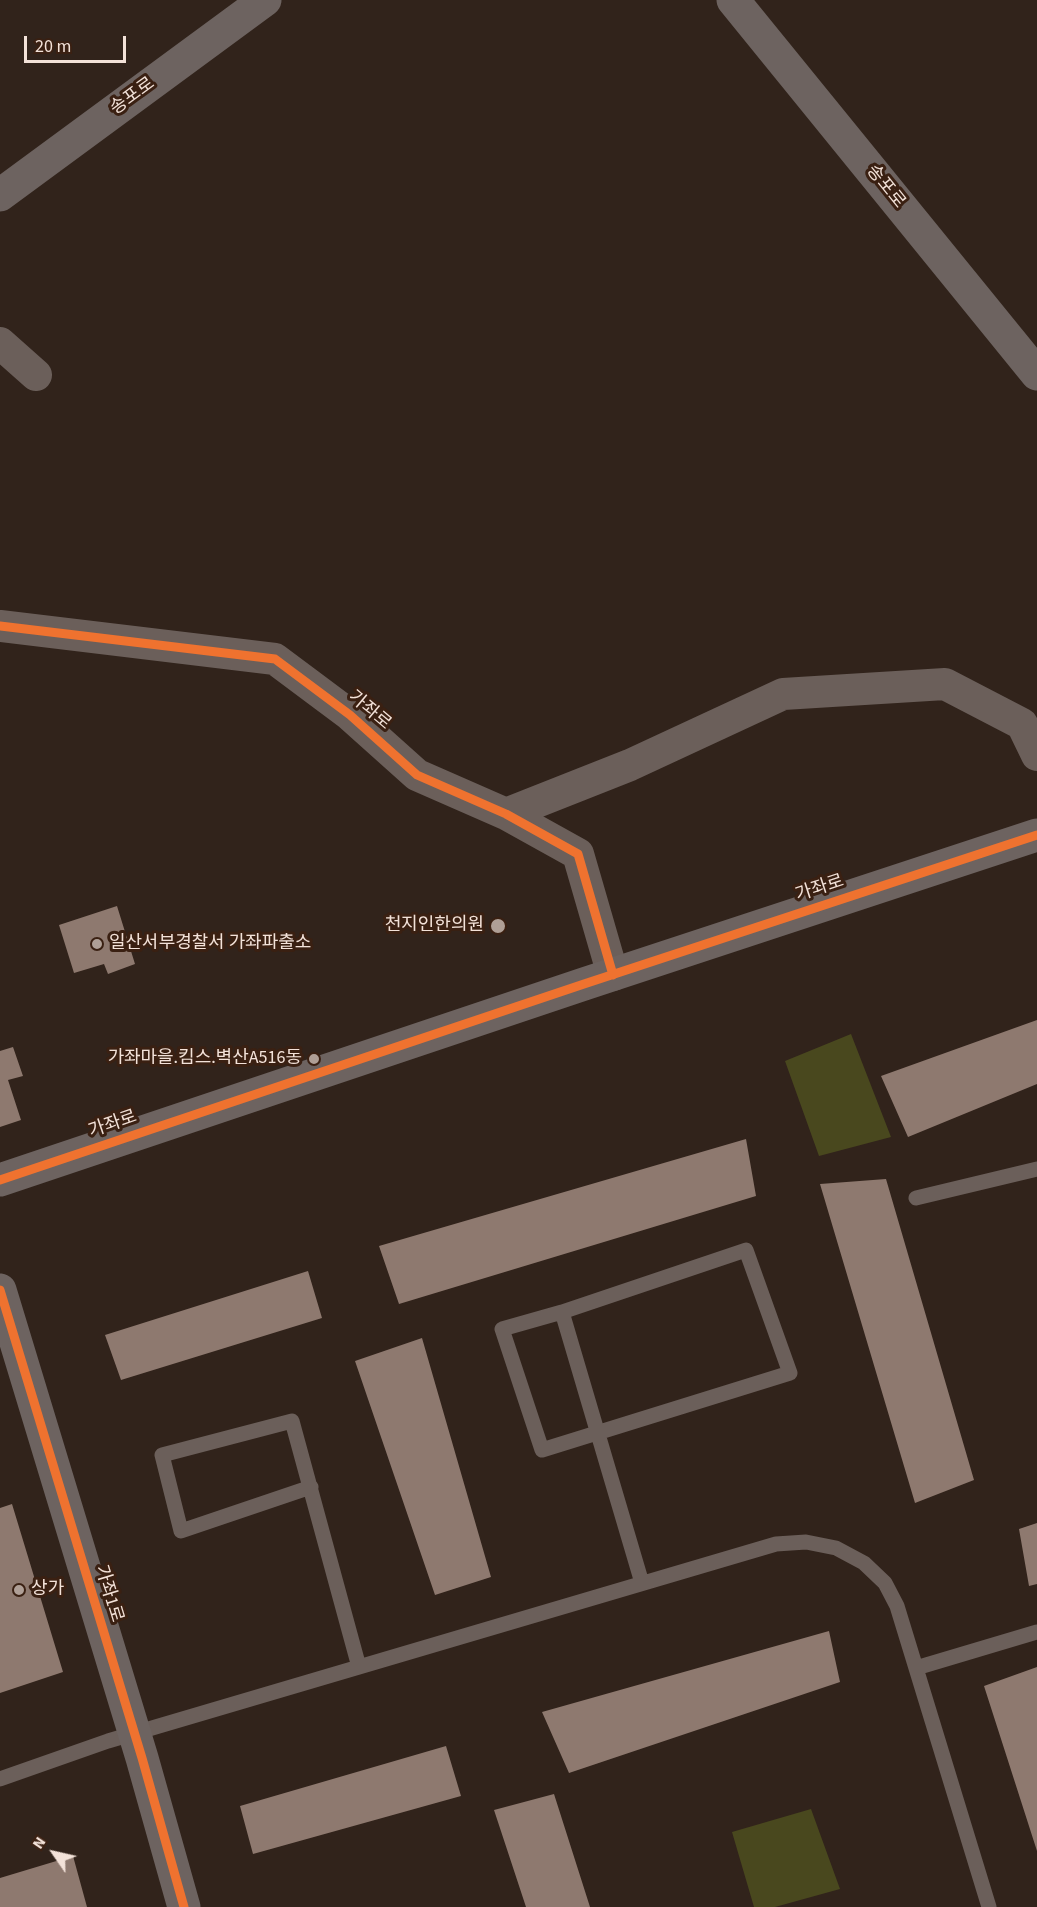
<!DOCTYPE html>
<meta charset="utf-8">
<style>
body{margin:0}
#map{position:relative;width:1037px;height:1907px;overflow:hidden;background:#31231b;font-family:"Source Sans 3",sans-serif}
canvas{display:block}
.north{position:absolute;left:24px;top:1823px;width:60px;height:60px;-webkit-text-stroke:4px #3a2012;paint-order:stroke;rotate:304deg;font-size:16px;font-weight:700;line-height:24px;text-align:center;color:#f3e2d9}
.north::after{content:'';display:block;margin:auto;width:21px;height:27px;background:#f3e2d9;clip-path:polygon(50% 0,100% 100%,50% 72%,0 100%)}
.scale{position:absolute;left:24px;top:36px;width:102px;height:27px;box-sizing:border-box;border:3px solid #f3e2d9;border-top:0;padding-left:8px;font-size:18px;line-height:21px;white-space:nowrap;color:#f3e2d9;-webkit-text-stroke:4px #3a2012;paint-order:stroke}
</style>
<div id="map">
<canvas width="1037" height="1907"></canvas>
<div class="north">N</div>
<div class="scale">20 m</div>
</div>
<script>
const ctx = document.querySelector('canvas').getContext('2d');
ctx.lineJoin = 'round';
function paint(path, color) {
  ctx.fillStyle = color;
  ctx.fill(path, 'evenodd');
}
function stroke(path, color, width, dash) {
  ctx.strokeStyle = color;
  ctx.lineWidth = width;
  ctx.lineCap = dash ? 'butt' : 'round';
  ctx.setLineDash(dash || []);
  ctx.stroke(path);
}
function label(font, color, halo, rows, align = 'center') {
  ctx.font = font + ' "Source Sans 3","Noto Sans KR",sans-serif';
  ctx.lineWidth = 6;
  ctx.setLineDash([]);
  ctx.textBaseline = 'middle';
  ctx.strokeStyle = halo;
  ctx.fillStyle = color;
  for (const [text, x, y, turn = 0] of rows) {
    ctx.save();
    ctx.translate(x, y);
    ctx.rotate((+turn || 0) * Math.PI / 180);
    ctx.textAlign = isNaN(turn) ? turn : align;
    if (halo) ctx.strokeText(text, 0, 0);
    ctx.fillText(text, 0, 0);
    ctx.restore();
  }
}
paint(new Path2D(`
 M851 1034 891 1137 819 1156 785 1061Z
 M811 1809 840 1889 775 1907H754L732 1832Z`), '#49481e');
paint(new Path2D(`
 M117 906 135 964 108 974 104 964 74 973 59 925Z
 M1037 1020V1084L908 1137 881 1076Z
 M13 1047 23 1076 8 1080 21 1120 0 1127V1051Z
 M746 1139 756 1196 399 1304 379 1246Z
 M886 1179 974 1480 915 1503 820 1184Z
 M308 1271 322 1318 121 1380 105 1335Z
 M422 1338 491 1577 435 1595 355 1361Z
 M12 1504 63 1672 0 1693V1508Z
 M1037 1523V1584L1029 1586 1019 1529Z
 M829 1631 840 1682 569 1773 542 1712Z
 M1037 1667V1851L984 1686Z
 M446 1746 461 1796 253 1854 240 1806Z
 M554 1794 590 1907H526L494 1810Z
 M73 1856 87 1907H0V1878Z`), '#8e796f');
stroke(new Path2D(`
 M916 1198 1037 1169
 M746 1250 790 1373 542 1450 502 1329 562 1312Z
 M562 1312 642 1583
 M311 1487 181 1531 162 1455 292 1421 359 1667
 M916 1668 1037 1632
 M0 1779 108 1741 776 1544 806 1542 836 1548 864 1563 885 1583 897 1606 989 1907`), '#6b5f5a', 15);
stroke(new Path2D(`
 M0 343 36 375
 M0 626 275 659 350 715 417 775 506 814 578 854 613 975
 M506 814 630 765 783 694 945 684 1022 724 1037 755`), '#6b5f5a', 32);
stroke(new Path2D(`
 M733 0 1037 374
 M0 195 265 0
 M0 1180 584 984 1037 835
 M0 1290 142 1758 184 1907`), '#6d6360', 33);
stroke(new Path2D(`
 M0 626 275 659 350 715 417 775 506 814 578 854 613 975
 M0 1180 584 984 1037 835
 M0 1290 142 1758 184 1907`), '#ef722f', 9);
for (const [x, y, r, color] of [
 [498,926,8,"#af9f96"],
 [97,944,6,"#af9f96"],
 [314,1059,6,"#af9f96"],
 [19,1590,6,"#af9f96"]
]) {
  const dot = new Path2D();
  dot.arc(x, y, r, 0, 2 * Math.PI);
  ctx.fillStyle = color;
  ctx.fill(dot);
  stroke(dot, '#3a2012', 2);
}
label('18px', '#f3e2d9', '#3a2012', [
 ["송포로",133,97,-36],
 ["송포로",885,187,51],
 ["가좌로",369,711,40],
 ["가좌로",820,889,-18],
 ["가좌로",113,1125,-19],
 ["가좌1로",108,1594,73]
]);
label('18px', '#f3e2d9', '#3a2012', [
 ["천지인한의원",484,926],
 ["일산서부경찰서 가좌파출소",109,944,"left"],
 ["가좌마을.킴스.벽산A516동",302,1059],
 ["상가",31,1590,"left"]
], 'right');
</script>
